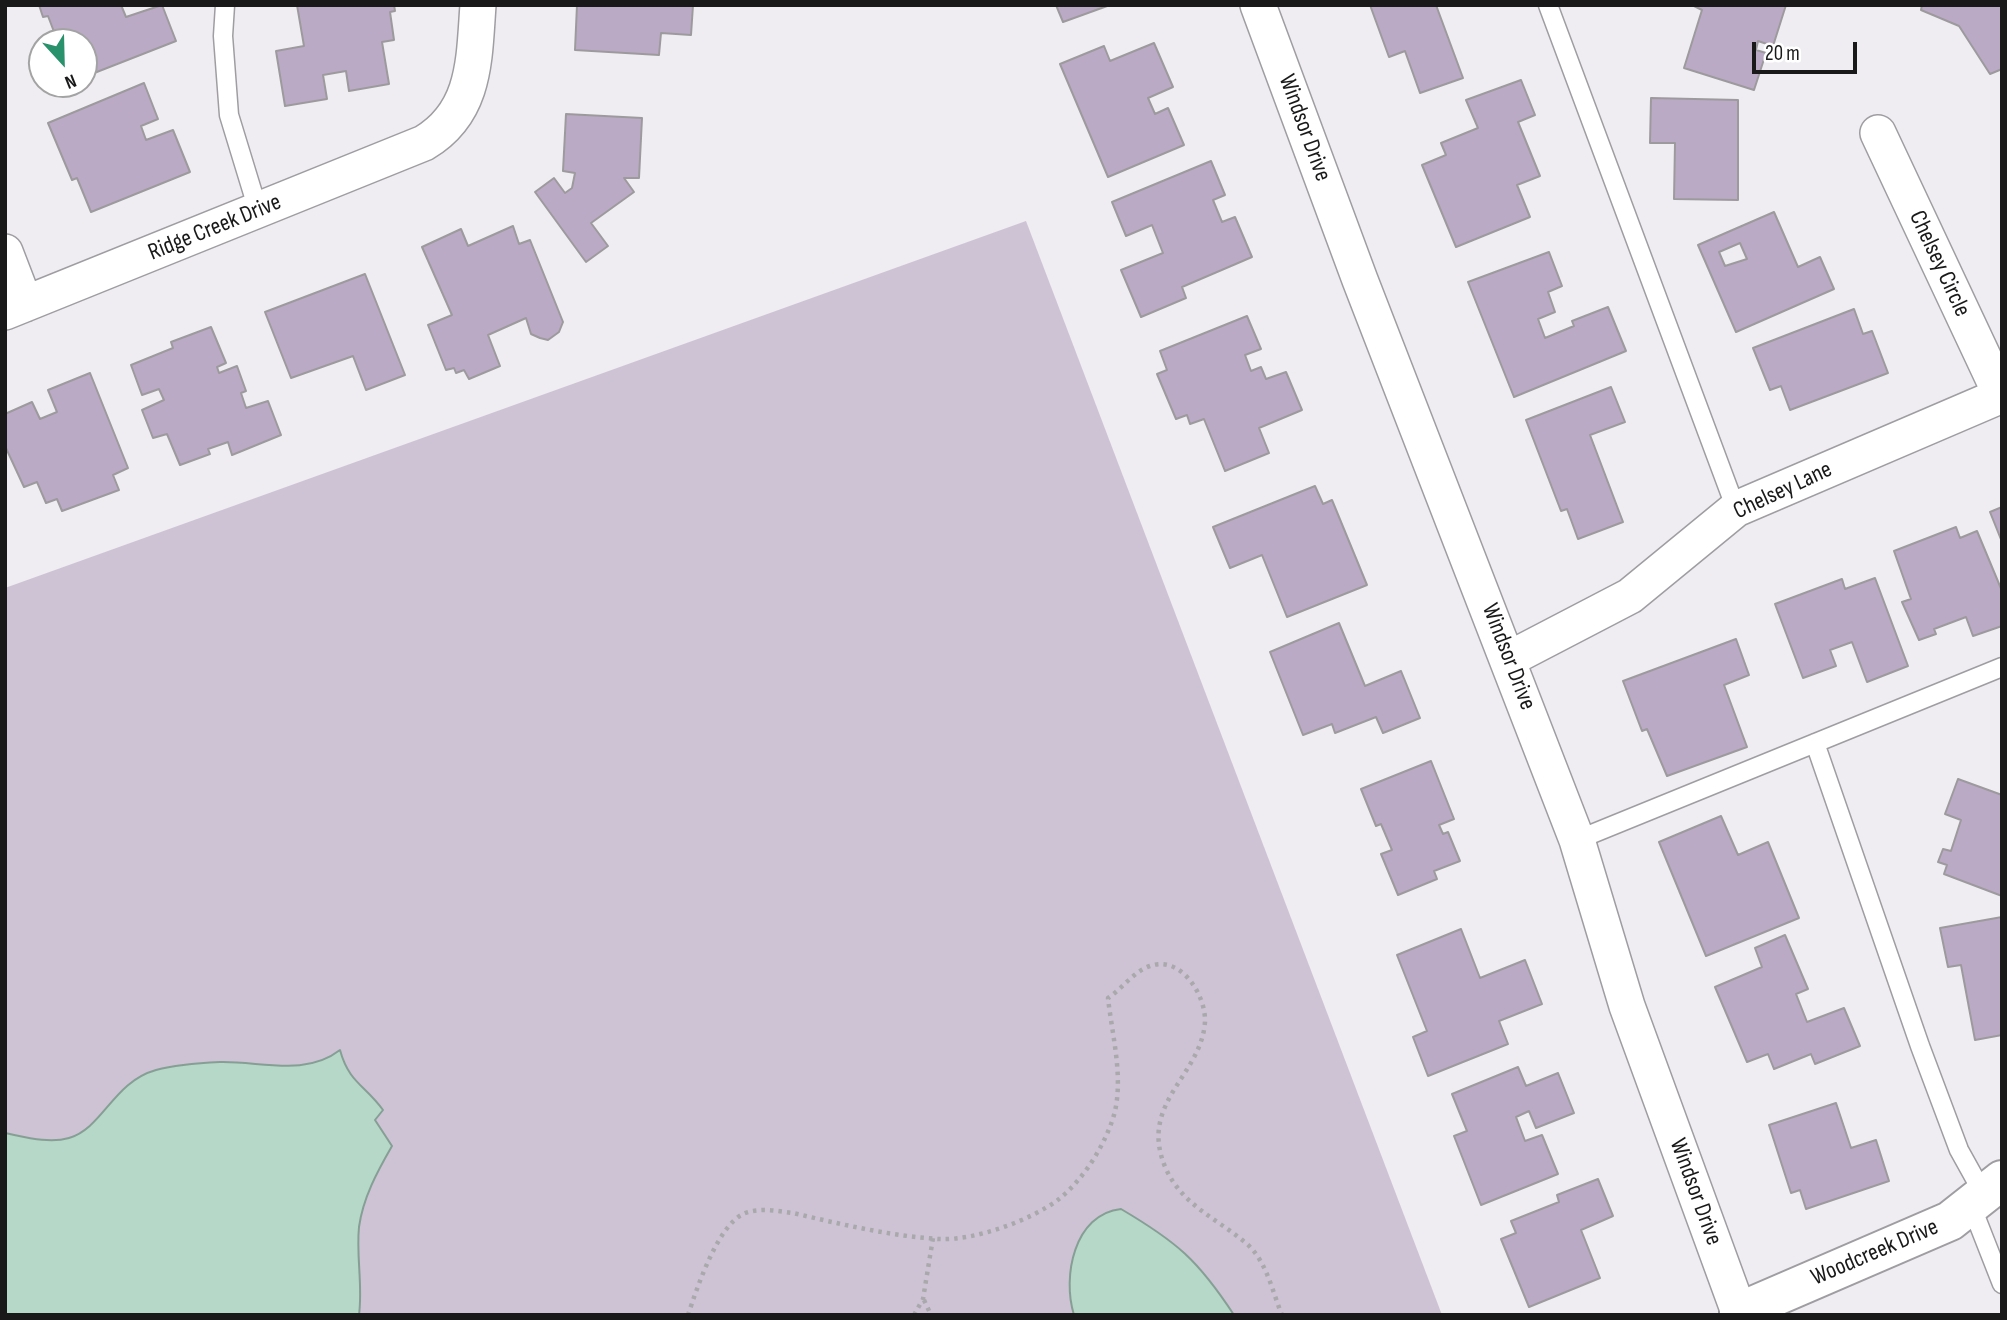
<!DOCTYPE html>
<style>
body{margin:0}
#map{position:relative;width:2007px;height:1320px;overflow:hidden;background:#efedf1;font-family:"Sofia Sans Condensed",sans-serif}
canvas{display:block}
.frame{position:absolute;inset:0;border:7px solid #1a191a;pointer-events:none}
.north{position:absolute;left:28px;top:28px;width:70px;height:70px;box-sizing:border-box;background:#fff;border:2px solid #a3a3a3;border-radius:50%;rotate:158deg;font-size:19px;font-weight:700;line-height:28px;text-align:center;color:#1a191a}
.north::after{content:'';display:block;margin:auto;width:24px;height:32px;background:#2a916d;clip-path:polygon(50% 0,100% 100%,50% 72%,0 100%)}
.scale{position:absolute;left:1752px;top:42px;width:105px;height:32px;box-sizing:border-box;border:4px solid #1a191a;border-top:0;padding-left:9px;font-size:21px;line-height:24px;white-space:nowrap;color:#1a191a;-webkit-text-stroke:5px #fff;paint-order:stroke}
</style>
<div id="map">
<canvas width="2007" height="1320"></canvas>
<div class="frame"></div>
<div class="north">N</div>
<div class="scale">20 m</div>
</div>
<script>
const ctx = document.querySelector('canvas').getContext('2d');
ctx.lineJoin = 'round';
function paint(path, color) {
  ctx.fillStyle = color;
  ctx.fill(path, 'evenodd');
}
function stroke(path, color, width, dash) {
  ctx.strokeStyle = color;
  ctx.lineWidth = width;
  ctx.lineCap = dash ? 'butt' : 'round';
  ctx.setLineDash(dash || []);
  ctx.stroke(path);
}
function label(font, color, halo, rows, align = 'center') {
  ctx.font = font + ' "Sofia Sans Condensed",sans-serif';
  ctx.lineWidth = 5;
  ctx.setLineDash([]);
  ctx.textBaseline = 'middle';
  ctx.strokeStyle = halo;
  ctx.fillStyle = color;
  for (const [text, x, y, turn = 0] of rows) {
    ctx.save();
    ctx.translate(x, y);
    ctx.rotate((+turn || 0) * Math.PI / 180);
    ctx.textAlign = isNaN(turn) ? turn : align;
    if (halo) ctx.strokeText(text, 0, 0);
    ctx.fillText(text, 0, 0);
    ctx.restore();
  }
}
paint(new Path2D(`
 M1026 221 1442 1315H5V588Z`), '#cec3d5');
const water = new Path2D(`
 M340 1050C349 1083 365 1085 383 1110L375 1120 392 1146C377 1172 363 1198 359 1227 356 1256 363 1285 359 1315H5V1133C25 1137 49 1144 69 1138 103 1128 113 1082 156 1070 175 1065 200 1063 220 1062 261 1061 305 1077 340 1050Z
 M1121 1209C1177 1242 1198 1260 1234 1315H1074C1062 1277 1074 1214 1121 1209Z`);
paint(water, '#b5d8c8');
stroke(water, '#869f94', 2);
const building = new Path2D(`
 M39 5H121L126 17 162 5 176 41 84 77V42H53L52 39 56 37 48 16 43 17Z
 M297 5H394L395 11 390 12 394 40 382 42 389 84 349 91 346 71 323 75 327 99 285 106 276 51 304 46Z
 M577 5H693L691 35 661 33 659 55 575 50Z
 M1056 5H1110L1063 22Z
 M1370 5H1436L1463 78 1420 93 1405 51 1389 57Z
 M1786 5 1773 46 1758 41 1756 50 1766 53 1754 90 1684 68 1702 10 1692 5Z
 M1922 5H2002V69L1990 74 1959 26 1921 10Z
 M1154 43 1173 87 1148 98 1155 114 1168 108 1184 145 1108 177 1060 64 1104 46 1110 61Z
 M1521 80 1535 115 1518 122 1540 176 1517 185 1530 217 1456 247 1422 165 1446 155 1441 143 1478 128 1466 100Z
 M144 83 158 119 141 126 146 140 173 130 190 172 91 212 77 178 72 180 48 123Z
 M1651 98 1738 100V200L1674 199 1675 143H1650Z
 M566 114 642 118 639 178H624L634 192 591 223 608 246 586 262 535 192 554 178 565 193 572 188 575 173 563 171Z
 M1211 161 1225 195 1213 200 1222 222 1235 217 1252 257 1182 287 1186 298 1141 317 1121 270 1163 253 1152 225 1126 236 1112 202Z
 M1774 212 1798 267 1820 257 1834 289 1736 332 1698 245ZM1740 243 1747 259 1725 266 1719 252Z
 M513 226 519 244 530 240 563 322 559 332 548 340 540 338 531 334 526 318 488 335 500 366 469 379 464 370 456 373 454 368 446 370 428 325 452 315 422 247 461 229 468 246Z
 M1549 252 1562 286 1548 292 1555 312 1538 319 1545 338 1574 326 1572 321 1608 307 1626 351 1514 397 1468 282Z
 M365 274 405 375 366 390 353 356 291 378 265 312Z
 M1854 309 1863 334 1872 331 1888 373 1790 410 1781 386 1770 390 1753 348Z
 M1247 316 1261 349 1245 355 1251 371 1261 367 1266 379 1286 372 1302 410 1259 428 1269 453 1225 471 1204 419 1190 424 1187 415 1176 419 1157 374 1167 370 1160 351Z
 M211 327 226 363 217 367 219 373 237 366 246 391 241 393 246 408 268 401 281 435 232 455 228 442 208 449 210 454 180 465 167 434 153 438 142 410 164 400 159 389 142 395 131 365 173 348 171 342Z
 M90 373 128 468 113 475 119 490 62 511 57 499 46 503 37 482 24 487 5 446V414L32 402 40 419 57 412 48 390Z
 M1611 387 1625 422 1590 435 1623 522 1578 539 1567 509 1561 511 1526 420Z
 M1315 486 1323 504 1332 500 1367 585 1287 617 1262 555 1230 568 1213 527Z
 M2002 507V542L1990 512Z
 M1956 527 1960 538 1977 531 2002 591V626L1973 636 1966 617 1934 629 1936 634 1919 640 1902 602 1911 599 1894 551Z
 M1875 578 1908 666 1867 682 1852 642 1830 650 1836 666 1803 678 1775 604 1842 579 1845 589Z
 M1339 623 1365 686 1401 671 1420 718 1383 733 1376 717 1335 733 1332 724 1303 735 1270 652Z
 M1736 639 1749 675 1724 685 1747 747 1667 776 1647 729 1642 731 1623 681Z
 M1431 761 1454 819 1439 825 1443 834 1448 832 1460 861 1434 871 1437 879 1398 895 1381 854 1392 850 1381 824 1376 826 1361 789Z
 M1958 779 2002 795V896L1944 874 1947 865 1938 862 1943 849 1951 851 1961 820 1945 814Z
 M1721 816 1738 855 1768 842 1799 918 1706 956 1659 842Z
 M2002 917V1035L1975 1040 1961 965 1948 967 1940 928Z
 M1461 929 1480 978 1525 960 1542 1004 1499 1021 1508 1044 1428 1076 1413 1037 1427 1031 1397 955Z
 M1785 935 1808 989 1796 994 1807 1022 1844 1008 1860 1046 1815 1064 1811 1054 1774 1069 1768 1054 1747 1062 1715 987 1762 967 1755 948Z
 M1518 1067 1526 1086 1558 1073 1574 1113 1536 1128 1529 1111 1516 1117 1525 1141 1542 1135 1558 1174 1481 1205 1454 1136 1467 1131 1452 1094Z
 M1836 1103 1851 1148 1876 1140 1889 1181 1806 1209 1800 1190 1791 1193 1769 1125Z
 M1598 1179 1613 1216 1581 1230 1600 1278 1529 1307 1501 1239 1516 1233 1511 1221 1559 1202 1557 1195Z`);
paint(building, '#bbaac5');
stroke(building, '#9d9a9e', 2);
const lane = new Path2D(`
 M225 5 223 36 229 115 258 210
 M1548 5 1736 509
 M1815 743 1920 1046 1959 1150 1984 1195
 M1577 840 2002 667
 M1971 1205 2002 1284`);
const street = new Path2D(`
 M1258 5 1360 280 1577 840 1627 1006 1740 1315
 M1878 133 2001 395
 M5 252 25 304
 M5 312 424 143C476 112 474 59 478 5
 M1509 659 1630 596 1736 509 2002 395`);
const secondary = new Path2D(`
 M1739 1312 1950 1221 2002 1180`);
stroke(lane, '#9f9da1', 21);
stroke(street, '#9f9da1', 38);
stroke(secondary, '#9f9da1', 42);
stroke(new Path2D(`
 M924 1300 931 1315
 M688 1315C697 1288 717 1227 743 1214 758 1207 777 1211 793 1213 840 1224 890 1236 939 1239 974 1241 1032 1220 1059 1199 1084 1179 1105 1145 1114 1115 1124 1078 1112 1035 1108 998 1122 989 1134 971 1150 966 1181 955 1206 995 1205 1022 1201 1077 1137 1103 1166 1169 1183 1206 1218 1219 1247 1244 1267 1262 1272 1291 1282 1315
 M914 1315 923 1299 933 1238`), '#a9a8ab', 4.5, [3.5, 5]);
stroke(lane, '#fff', 18);
stroke(street, '#fff', 35);
stroke(secondary, '#fff', 38);
label('24px', '#1a191a', '#fff', [
 ["Windsor Drive",1304,128,70],
 ["Ridge Creek Drive",215,228,-22],
 ["Chelsey Circle",1939,264,65],
 ["Chelsey Lane",1783,491,-25],
 ["Windsor Drive",1508,657,69],
 ["Windsor Drive",1695,1192,70],
 ["Woodcreek Drive",1875,1253,-23]
]);
</script>
